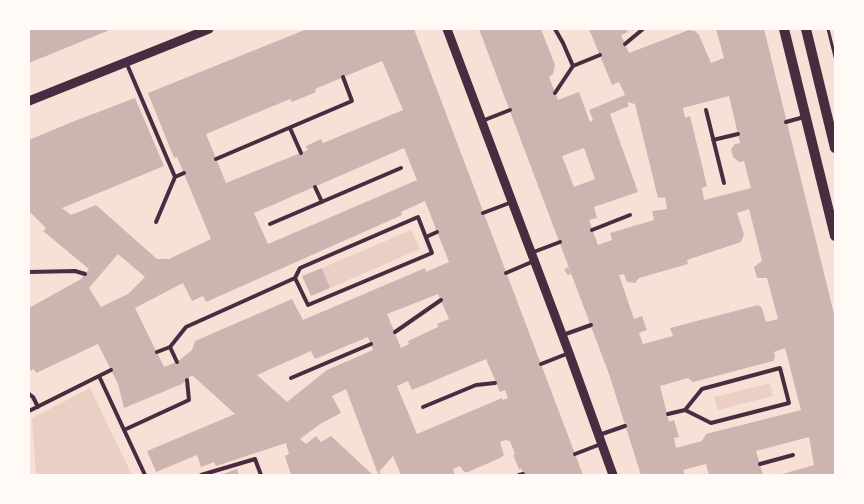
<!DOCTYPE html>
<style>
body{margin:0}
#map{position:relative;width:864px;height:504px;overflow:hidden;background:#f7e1d7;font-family:Lato,sans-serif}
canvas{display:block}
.frame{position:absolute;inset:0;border:30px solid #fffaf5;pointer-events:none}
</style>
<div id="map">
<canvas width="864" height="504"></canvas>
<div class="frame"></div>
</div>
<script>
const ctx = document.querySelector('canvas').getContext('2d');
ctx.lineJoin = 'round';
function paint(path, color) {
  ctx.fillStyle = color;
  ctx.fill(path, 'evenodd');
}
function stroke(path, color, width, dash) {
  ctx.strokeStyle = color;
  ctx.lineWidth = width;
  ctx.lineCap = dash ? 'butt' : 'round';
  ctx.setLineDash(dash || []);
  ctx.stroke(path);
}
paint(new Path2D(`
 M411 230 420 249 330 288 322 268Z
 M770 383 773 396 718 410 714 397Z
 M90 388 132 475H36L32 418Z`), '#ebcfc5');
paint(new Path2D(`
 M29 29H112L29 63Z
 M307 29H414L583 475H524L521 468 519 469 513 455 515 454 510 441 505 440 500 442 504 455 500 458 468 472H464L460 466 453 469 455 475H401L393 456 379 472 382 475H377L378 474 346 389 332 396 341 413 320 424 300 439 306 444 316 436 321 442 331 436 373 475H343L341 474 335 475H291L285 456 289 454 286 443 216 466 214 462 201 467 197 455 156 472 147 451 235 414 192 375 182 384 124 408 118 384 98 344 36 373 34 369 29 371V308L81 279 89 269 43 231 46 228 29 211V140L72 122 135 98 164 166 62 208 71 215 96 205 157 259H169L211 239 177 157 174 158 148 93ZM382 61 403 110 323 143 321 139 306 146 308 150 226 183 206 134 290 99 292 102 316 92 315 89ZM404 148 417 180 268 244 254 213ZM425 201 449 262 426 272 425 268 303 320 292 299 195 341 192 350 177 362 164 367 135 308 183 283 192 301 203 296 206 302 402 215 401 212ZM118 254 145 277 128 294 101 307 89 288ZM438 294 449 319 437 324 438 327 408 341 409 344 401 348 387 314ZM368 337 373 350 327 370 287 402 257 375 311 351 315 359ZM486 359 500 392 505 390 508 398 503 400 502 398 417 434 397 386 408 381 412 390Z
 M479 29H541L555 65 553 74 549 77 558 100 579 92 590 122 593 120 589 110 625 95 619 82 612 85 589 29H626L628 32 621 35 629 53 689 30 695 31 699 35 711 63 724 58 716 29H764L835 318V475H779L814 465 809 437 756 451 763 475H709L706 464 683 470 685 475H641L609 374ZM729 96 740 143 735 144 731 149 733 157 739 162 744 161 751 188 704 200 702 188 707 186 690 116 685 118 683 108ZM627 102 635 104 658 198 665 197 667 209 652 211 654 220 610 233 612 240 598 245 589 220 597 218 594 207 638 192 610 114 629 106ZM584 148 595 179 574 187 562 156ZM749 209 762 261 754 267 757 278H767L778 319 766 322 762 308 758 305 670 328 673 336 643 344 639 333 647 330 642 316 634 319 619 275 624 274 627 282 635 283 639 278 688 264 687 260 741 242 744 234 737 213ZM785 348 801 410 706 434 702 441 676 448 674 438 679 437 674 420 669 422 660 386 688 378 693 382 773 361 775 357 774 352Z
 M568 267 571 274 568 275 564 270Z
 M322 268 330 288 311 296 302 276Z
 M237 469 239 475H220Z`), '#ccb4b1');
stroke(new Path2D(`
 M828 29 835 57`), '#4a2c40', 3);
stroke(new Path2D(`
 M555 29 563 43 573 66
 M625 44 643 29
 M126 62 175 177
 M555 93 573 66 600 55
 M706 110 724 183
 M482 121 510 110
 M786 122 804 117
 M290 128 301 153
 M713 140 738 134
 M216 159 352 101 343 77
 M315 187 322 202
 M483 213 512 202
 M156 222 175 177 184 173
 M270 224 401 168
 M592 230 630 215
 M426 237 437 232
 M531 253 560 242
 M29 272 75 271 85 274
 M506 273 534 261
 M395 332 441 300
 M563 335 591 325
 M170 347 177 362
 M157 352 170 347 186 327 295 278 300 268 418 217 432 253 308 305 295 278
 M541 364 569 353
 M99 376 111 370
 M291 378 371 344
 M29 394 33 397 38 407
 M423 407 476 385 495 383
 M29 411 99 376 145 475
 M668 414 685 410 702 389 780 368 789 403 711 423 685 410
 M124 430 189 400 187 380
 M599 435 625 426
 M575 454 601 444
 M760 464 793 455
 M201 475 255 459 261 475
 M519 475 523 474`), '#4a2c40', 4);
stroke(new Path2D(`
 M447 29 569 353 613 475
 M29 101 209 29`), '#4a2c40', 9);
stroke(new Path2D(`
 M784 29 835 236
 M806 29 835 148`), '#4a2c40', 10);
</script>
